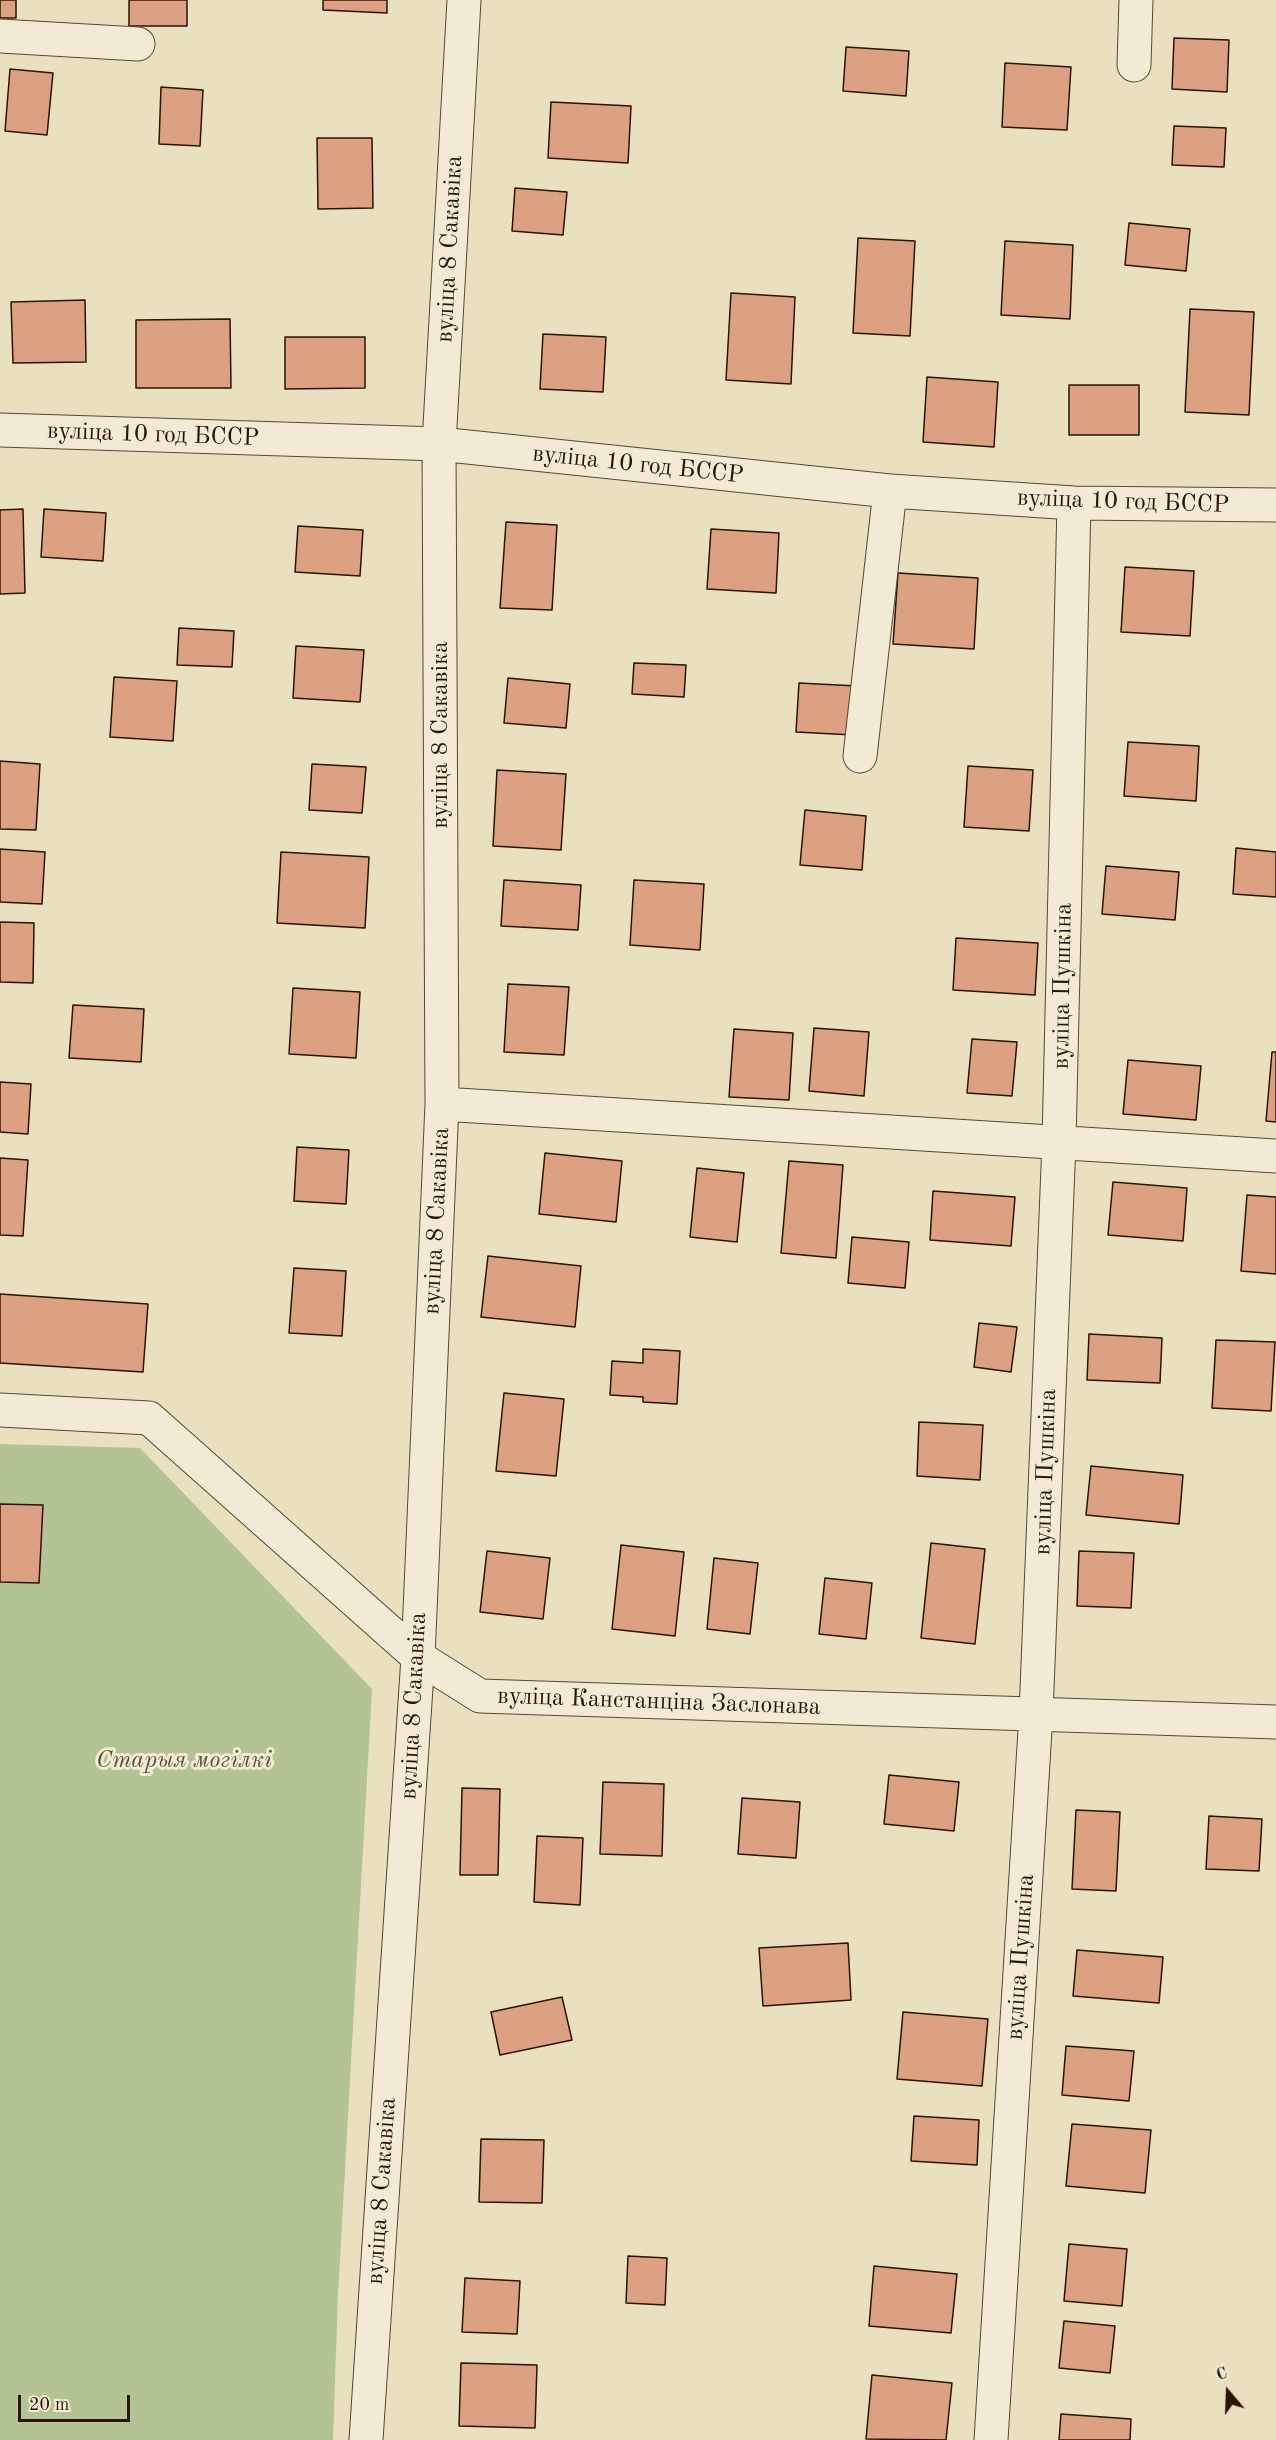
<!DOCTYPE html>
<meta charset="utf-8">
<style>
body{margin:0}
#map{position:relative;width:1276px;height:2440px;overflow:hidden;background:#e9e0bf;font-family:"Old Standard TT",serif}
canvas{display:block}
.north{position:absolute;left:1198px;top:2362px;width:60px;height:60px;-webkit-text-stroke:4px #f1ebd5;paint-order:stroke;rotate:341deg;font-size:16px;font-weight:700;line-height:24px;text-align:center;color:#2c1303}
.north::after{content:'';display:block;margin:auto;width:21px;height:27px;background:#2c1303;clip-path:polygon(50% 0,100% 100%,50% 72%,0 100%)}
.scale{position:absolute;left:18px;top:2395px;width:112px;height:27px;box-sizing:border-box;border:3px solid #2c1303;border-top:0;padding-left:8px;font-size:18px;line-height:21px;white-space:nowrap;color:#2c1303;-webkit-text-stroke:4px #f1ebd5;paint-order:stroke}
</style>
<div id="map">
<canvas width="1276" height="2440"></canvas>
<div class="north">С</div>
<div class="scale">20 m</div>
</div>
<script>
const ctx = document.querySelector('canvas').getContext('2d');
ctx.lineJoin = 'round';
function paint(path, color) {
  ctx.fillStyle = color;
  ctx.fill(path, 'evenodd');
}
function stroke(path, color, width, dash) {
  ctx.strokeStyle = color;
  ctx.lineWidth = width;
  ctx.lineCap = dash ? 'butt' : 'round';
  ctx.setLineDash(dash || []);
  ctx.stroke(path);
}
function label(font, color, halo, rows, align = 'center') {
  ctx.font = font + ' "Old Standard TT",serif';
  ctx.lineWidth = 6;
  ctx.setLineDash([]);
  ctx.textBaseline = 'middle';
  ctx.strokeStyle = halo;
  ctx.fillStyle = color;
  for (const [text, x, y, turn = 0] of rows) {
    ctx.save();
    ctx.translate(x, y);
    ctx.rotate((+turn || 0) * Math.PI / 180);
    ctx.textAlign = isNaN(turn) ? turn : align;
    if (halo) ctx.strokeText(text, 0, 0);
    ctx.fillText(text, 0, 0);
    ctx.restore();
  }
}
paint(new Path2D(`
 M0 1444 140 1448 372 1689 338 2294 333 2440H0Z`), '#b4c394');
const building = new Path2D(`
 M0 0H16V18H0Z
 M129 0H187V26H129Z
 M323 0H387V13L323 10Z
 M1174 38 1229 40 1227 92 1172 89Z
 M846 47 909 51 906 96 843 91Z
 M1005 63 1071 67 1067 130 1002 127Z
 M10 69 53 73 47 135 5 131Z
 M161 87 203 90 200 146 159 144Z
 M551 102 631 106 628 163 548 158Z
 M1174 126 1226 128 1224 167 1172 165Z
 M317 138H372L373 208 318 209Z
 M515 188 567 192 563 235 512 231Z
 M1129 223 1190 229 1186 271 1125 265Z
 M858 238 915 241 910 336 853 333Z
 M1005 241 1073 245 1070 319 1001 315Z
 M731 293 795 297 791 384 726 380Z
 M85 300 86 362 13 363 11 302Z
 M1190 309 1254 312 1249 415 1185 412Z
 M230 319 231 388H136V320Z
 M543 334 606 337 603 392 540 389Z
 M285 337H365V388L285 389Z
 M927 377 998 382 994 447 923 442Z
 M1069 385H1139V435H1069Z
 M23 509 25 593 0 594V510Z
 M44 509 106 513 103 561 41 557Z
 M506 522 557 525 552 610 500 608Z
 M298 526 363 530 360 576 295 572Z
 M711 529 779 533 776 593 707 589Z
 M1125 567 1194 571 1190 636 1121 632Z
 M898 573 978 578 974 649 893 644Z
 M179 628 234 631 232 667 177 665Z
 M296 646 364 650 360 702 293 698Z
 M634 663 686 665 684 697 632 694Z
 M114 677 177 681 173 741 110 737Z
 M508 678 570 684 566 728 504 723Z
 M799 683 857 686 854 735 796 732Z
 M1128 742 1199 746 1196 801 1124 796Z
 M0 761 40 764 36 830 0 829Z
 M312 764 366 767 362 813 309 810Z
 M968 766 1033 770 1029 831 964 827Z
 M497 770 566 774 561 850 493 846Z
 M805 810 866 816 862 870 800 865Z
 M1236 848 1276 852V897L1233 894Z
 M0 849 45 852 42 904 0 902Z
 M281 852 369 857 365 928 277 923Z
 M1106 866 1179 872 1175 920 1102 914Z
 M504 880 581 885 578 930 501 926Z
 M634 880 704 884 700 950 630 945Z
 M0 922 34 923 33 983 0 982Z
 M956 938 1038 943 1035 995 953 990Z
 M508 984 569 987 564 1055 504 1052Z
 M293 988 360 992 356 1058 289 1054Z
 M73 1005 144 1009 141 1062 69 1058Z
 M814 1028 869 1032 864 1096 809 1091Z
 M734 1029 793 1033 789 1100 729 1097Z
 M972 1039 1017 1042 1012 1096 967 1093Z
 M1272 1052H1276V1122L1266 1121Z
 M1128 1060 1201 1066 1196 1120 1123 1114Z
 M0 1082 31 1084 28 1134 0 1132Z
 M297 1147 349 1150 346 1204 294 1201Z
 M545 1153 622 1161 616 1222 539 1214Z
 M0 1158 28 1160 23 1236 0 1235Z
 M789 1161 843 1165 836 1258 781 1253Z
 M697 1168 744 1173 737 1242 690 1237Z
 M1113 1182 1187 1188 1183 1241 1108 1235Z
 M933 1191 1015 1197 1011 1246 930 1240Z
 M1247 1195 1276 1197V1274L1241 1271Z
 M852 1237 909 1242 905 1288 848 1283Z
 M488 1256 581 1266 575 1327 481 1317Z
 M294 1268 346 1271 342 1336 289 1333Z
 M0 1294 148 1304 143 1372 0 1363Z
 M979 1323 1017 1327 1011 1372 974 1367Z
 M1089 1334 1162 1338 1160 1383 1087 1380Z
 M1216 1340 1275 1342 1271 1411 1212 1408Z
 M643 1349 680 1351 677 1404 643 1402V1397L610 1395 612 1361 643 1363Z
 M504 1393 564 1399 556 1476 496 1471Z
 M919 1422 983 1425 980 1480 917 1476Z
 M1091 1466 1183 1475 1179 1524 1086 1515Z
 M0 1504 43 1505 39 1583 0 1582Z
 M931 1543 985 1549 975 1644 921 1638Z
 M621 1545 684 1552 675 1636 612 1629Z
 M487 1551 550 1558 543 1619 480 1612Z
 M1079 1551 1134 1553 1131 1608 1077 1606Z
 M714 1558 758 1563 750 1634 707 1629Z
 M825 1578 872 1583 866 1639 819 1634Z
 M889 1775 959 1782 954 1831 884 1824Z
 M603 1782 664 1784 662 1856 600 1854Z
 M462 1788 500 1789 498 1875H460Z
 M742 1798 800 1802 796 1858 738 1854Z
 M1076 1810 1120 1812 1116 1891 1072 1889Z
 M1209 1816 1262 1819 1259 1871 1206 1869Z
 M537 1836 583 1838 580 1905 534 1902Z
 M848 1943 851 2000 763 2006 759 1948Z
 M1077 1950 1163 1957 1159 2003 1073 1996Z
 M562 1997 572 2040 500 2055 491 2012Z
 M903 2012 988 2019 982 2086 897 2079Z
 M1066 2046 1134 2051 1129 2101 1062 2095Z
 M914 2116 979 2120 977 2165 911 2161Z
 M1072 2124 1151 2130 1145 2193 1066 2186Z
 M481 2139 544 2140 542 2203 479 2202Z
 M1069 2244 1127 2249 1122 2306 1064 2301Z
 M628 2256 667 2258 665 2305 626 2303Z
 M874 2266 957 2274 951 2333 869 2326Z
 M465 2278 520 2281 517 2334 462 2332Z
 M1064 2321 1115 2326 1110 2373 1059 2368Z
 M461 2363 537 2365 535 2428 459 2426Z
 M872 2375 952 2383 946 2440 866 2439Z
 M1061 2414 1131 2419 1130 2440H1059Z`);
paint(building, '#dca183');
stroke(building, '#2c1303', 1.5);
const minor = new Path2D(`
 M0 36 138 44
 M1134 65 1136 0
 M0 430 439 444 890 491 1074 503 1276 505
 M860 756 890 491
 M442 1104 1276 1156
 M0 1410 149 1418 418 1657 480 1696 1276 1722
 M366 2440 418 1657 442 1104 439 444 464 0
 M991 2440 1036 1714 1059 1142 1074 503`);
stroke(minor, '#5b4632', 35);
stroke(minor, '#f1ebd5', 33);
label('24px', '#2c1303', '#f1ebd5', [
 ["вуліца 8 Сакавіка",450,249,-87],
 ["вуліца 10 год БССР",153,435,2],
 ["вуліца 10 год БССР",638,465,6],
 ["вуліца 10 год БССР",1123,502,2],
 ["вуліца 8 Сакавіка",441,735,-90],
 ["вуліца Пушкіна",1063,986,-89],
 ["вуліца 8 Сакавіка",437,1221,-87],
 ["вуліца Пушкіна",1046,1472,-88],
 ["вуліца Канстанціна Заслонава",659,1702,2],
 ["вуліца 8 Сакавіка",414,1706,-87],
 ["вуліца Пушкіна",1021,1957,-86],
 ["вуліца 8 Сакавіка",382,2191,-86]
]);
label('italic 24px', '#5c5136', '#f1ebd5', [
 ["Старыя могілкі",184,1761]
]);
</script>
